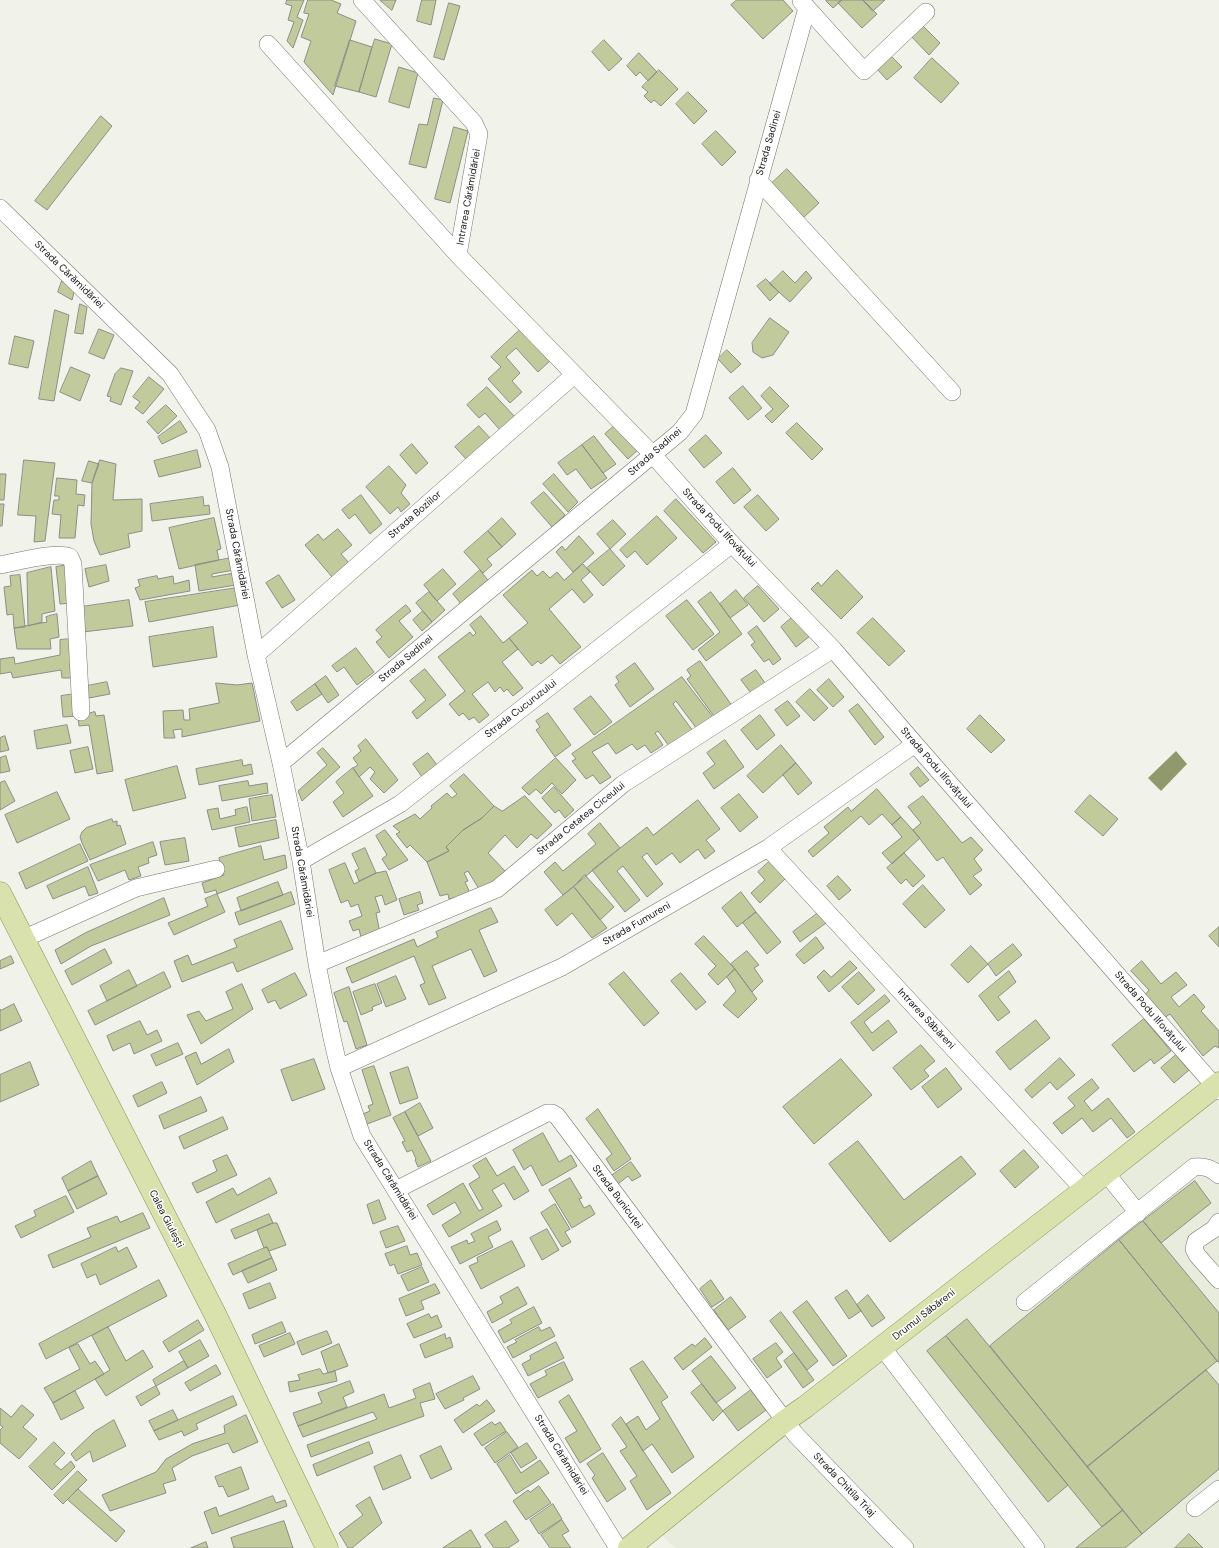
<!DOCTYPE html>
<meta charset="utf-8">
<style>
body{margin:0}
canvas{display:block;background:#f1f3eb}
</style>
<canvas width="1219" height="1548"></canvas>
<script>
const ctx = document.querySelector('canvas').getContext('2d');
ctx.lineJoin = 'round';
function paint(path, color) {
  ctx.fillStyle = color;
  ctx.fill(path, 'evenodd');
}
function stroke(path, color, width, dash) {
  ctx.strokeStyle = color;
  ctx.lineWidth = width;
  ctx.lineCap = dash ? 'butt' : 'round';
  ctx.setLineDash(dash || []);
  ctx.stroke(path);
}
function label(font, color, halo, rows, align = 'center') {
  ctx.font = font + ' "DM Sans",sans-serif';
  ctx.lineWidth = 3;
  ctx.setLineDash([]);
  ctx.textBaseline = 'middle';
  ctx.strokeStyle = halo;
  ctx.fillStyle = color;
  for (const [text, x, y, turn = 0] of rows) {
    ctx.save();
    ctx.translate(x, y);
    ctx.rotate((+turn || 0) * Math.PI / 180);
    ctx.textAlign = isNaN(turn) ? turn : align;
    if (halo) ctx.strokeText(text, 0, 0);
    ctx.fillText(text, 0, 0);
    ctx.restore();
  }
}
paint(new Path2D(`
 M1219 1073V1548H675L646 1519Z`), '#e8ecdc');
paint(new Path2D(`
 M1176 751 1187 764 1161 791 1148 778Z`), '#90996b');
const building = new Path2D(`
 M287 0H304L297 17 303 20 293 48 287 41 294 22 288 20 292 6 286 4Z
 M308 0H331L341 4 337 13 356 21 333 95 304 62 311 41 301 37 309 14 304 13Z
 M380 0H396L392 10Z
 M422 0H436L431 25 417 21Z
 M737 0H783L793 11 763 39 731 5Z
 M828 0H842L833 8 826 1Z
 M842 0H863L877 14 862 28 838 3Z
 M863 0H885L873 11Z
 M449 3 460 6 444 60 434 57Z
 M921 24 940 43 929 55 910 35Z
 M375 39 392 44 376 97 359 92Z
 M350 40 372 47 359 92 335 86Z
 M604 40 622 59 609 71 592 52Z
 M639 53 657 72 648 81 640 72 636 76 627 66Z
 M891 56 902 67 887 80 877 69Z
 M932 58 959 83 941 103 914 78Z
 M399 67 418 73 409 108 389 102Z
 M659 70 678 89 661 106 654 100 651 103 644 96 648 92 642 87Z
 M688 92 707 111 694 124 676 104Z
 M434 98 443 100 426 168 409 164 419 124 427 125Z
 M101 116 112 126 47 210 35 201Z
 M454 127 468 131 450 203 435 199Z
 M716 131 736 152 722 166 702 144Z
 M787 169 819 203 803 218 771 184Z
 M783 271 795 283 806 271 812 278 790 302 770 284Z
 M766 279 779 292 770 301 757 286Z
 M62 281 75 289 72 300 58 292Z
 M80 304 87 307 83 334 75 333Z
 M55 310 69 315 54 401 39 399Z
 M770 318 789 332 773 355 762 358 753 352 752 343Z
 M522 328 551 360 538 372 516 348 506 357 520 373 512 381 522 392 510 403 488 379 501 367 491 357Z
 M99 329 114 335 104 359 89 353Z
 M15 336 34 341 28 368 9 364Z
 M727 350 741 364 731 373 718 359Z
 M71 367 90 375 80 401 60 392Z
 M121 368 133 371 121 405 110 401 111 397 107 396 115 374Z
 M149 377 164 389 143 414 135 408 140 402 133 397Z
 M743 386 762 408 748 420 729 398Z
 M487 387 515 417 500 430 485 413 479 418 467 405Z
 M770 387 789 406 772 423 765 416 773 409 761 396Z
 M166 405 177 416 158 434 147 422Z
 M180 421 187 432 162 444 158 437Z
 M619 422 641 447 628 459 605 434Z
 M797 423 823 449 812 460 786 433Z
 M479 426 491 439 467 460 455 447Z
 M706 435 722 453 704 468 689 450Z
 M594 436 616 464 603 473 582 445Z
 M412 444 428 463 416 474 400 455Z
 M582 445 607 478 591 489 576 469 567 475 558 463Z
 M197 450 201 467 159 477 154 461Z
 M24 460 55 463 45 541 34 542 36 516 18 515Z
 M100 460 116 464 113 500 142 499V531L128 534 130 547 100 555 94 541 91 524 92 483Z
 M89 461 99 464 92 483 82 481Z
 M389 466 406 485 401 493 410 504 401 512 398 507 390 514 366 487Z
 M733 468 751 490 734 504 716 482Z
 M0 474H6L4 500H0Z
 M554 474 578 502 568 512 543 484Z
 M57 478 77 480 76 494 85 495 84 506 78 505 75 538H59L61 515 52 514 54 500H59V496H55Z
 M544 492 565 515 552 527 531 503Z
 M361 495 382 524 370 534 355 514 349 519 342 510Z
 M758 495 779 519 766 531 744 507Z
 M203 497 204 506 209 505 210 514 152 521 150 504Z
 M676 499 716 542 703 553 664 511Z
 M0 504H4L2 526H0Z
 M657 516 677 538 647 565 635 551 627 558 620 550Z
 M214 518 221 549 217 550 219 560 179 569 169 528Z
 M502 518 516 534 502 547 488 531Z
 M613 520 626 534 610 549 597 534Z
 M338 529 352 545 341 554 349 563 332 577 305 545 318 534 323 540Z
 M488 531 502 547 487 559 492 565 483 573 464 552Z
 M579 536 594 553 573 572 556 552 562 546 565 550Z
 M610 549 625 566 603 586 587 568Z
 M231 558 234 570 212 574V577L234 573 236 585 199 591 195 565Z
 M583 564 590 572 581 580 593 595 584 603 572 589 549 609 581 647 560 664 552 655 541 664 538 661 532 666 509 638 528 623 503 595 532 570 537 576 543 571 550 578 557 572 564 580Z
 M68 565 72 603 60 604 56 567Z
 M106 565 109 581 89 587 85 569Z
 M51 567 55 611 42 614V622L28 626 27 573Z
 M443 569 456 584 437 601 424 585Z
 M480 570 490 583 462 605 453 594Z
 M837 570 863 597 841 619 811 589 818 582 821 586Z
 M20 575 25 627 14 628 13 614 7 615 4 587 11 586 10 576Z
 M279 575 295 600 282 608 266 583Z
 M157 576 158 579 173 576 174 584 189 580 190 591 140 600 135 588 140 586 138 580Z
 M758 586 779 609 764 622 744 598Z
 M237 588 240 605 149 622 145 602Z
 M736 590 748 605 730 618 720 604Z
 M429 592 445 610 432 622 416 603Z
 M711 592 742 634 706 661 698 650 720 632 698 602Z
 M129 600 133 626 83 632 81 607Z
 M687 600 714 634 693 650 666 616Z
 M406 605 411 611 399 621 413 637 389 658 376 642 382 637 376 630Z
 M423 611 432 622 422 631 413 620Z
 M57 614 59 637 50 639 51 649H17L14 628 47 622 46 617Z
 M481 616 503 643 509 638 518 649 502 662 523 688 513 696 507 689 504 692 500 687 495 692 488 682 472 694 489 715 479 723 474 717 469 720 463 713 459 716 449 704 465 691 438 657 470 632 473 636 476 633 470 625Z
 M794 616 810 636 796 647 781 627Z
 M873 618 905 651 889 666 857 633Z
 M757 626 781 659 773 665 769 659 764 662 751 645 755 642 748 633Z
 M213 627 217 657 153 667 149 637Z
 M71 639 73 678H62L61 670 13 678 11 672 0 674V659L14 657 15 664 60 655V640Z
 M356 648 374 672 357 685 344 667 337 672 332 666Z
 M700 661 733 707 716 719 687 679 691 676 687 670Z
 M635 663 654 689 630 707 615 685 619 682 616 677Z
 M425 669 446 695 417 719 412 712 426 700 410 681Z
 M756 670 765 683 751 693 741 680Z
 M326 676 339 695 328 703 315 684Z
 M682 677 713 717 697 729 676 701 673 704 693 731 669 746 658 731 655 733 663 745 651 753 645 745 637 750 632 744 616 754 608 743 592 752 611 777 600 784 593 775 586 779 572 761 576 759 572 754Z
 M829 679 844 697 833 707 817 690Z
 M107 682 110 694 89 698 87 686Z
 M216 683 237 685 252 683 260 721 182 737V729L173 730 175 738H164L163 711 183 710 184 720H190L189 709 219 703Z
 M315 684 322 694 297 711 291 702Z
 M810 689 828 708 814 721 796 702Z
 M75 694 78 716 63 717 61 696Z
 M591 696 612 722 594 735 574 709Z
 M788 701 800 716 787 726 775 710Z
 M858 704 884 737 875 745 849 711Z
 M95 712 96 716 104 715 113 771 97 774 89 725 79 726 78 716Z
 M548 713 571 745 555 757 536 730 540 727 536 721Z
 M760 715 775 735 757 750 741 730Z
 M980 715 1005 740 991 753 967 729Z
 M67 725 71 743 37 749 34 731Z
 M5 736 9 750 0 752V738Z
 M366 739 398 780 384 793 370 779 375 772 370 767 359 777 353 768 358 765 353 758 361 751 358 746Z
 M725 740 744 767 714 789 703 773 715 764 707 753Z
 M781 745 796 763 763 793 747 776Z
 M88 747 93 769 75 773 70 751Z
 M323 748 340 767 302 801 298 791 327 765 317 753Z
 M428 753 437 765 422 777 413 764Z
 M6 756 10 771 0 773V758Z
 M556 758 576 780 562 794 552 783 541 794 536 789 529 795 522 788Z
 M242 760 243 766 251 764 253 774 199 785 196 769Z
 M796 763 812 783 798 795 783 775Z
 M177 766 186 798 133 811 125 780Z
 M918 767 929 780 920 787 910 774Z
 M353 768 373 796 343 817 333 802 344 793 336 782Z
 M464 774 494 806 482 818 463 830 446 847 449 851 427 862 410 845 407 848 396 834 400 832 393 826 415 814 420 819 432 808 431 806 447 793 452 798 457 794 450 786Z
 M5 781 15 801 0 810V783Z
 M248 781 249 786 267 783 268 793 222 801 219 786Z
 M554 787 574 810 565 818 559 810 555 813 542 798Z
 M877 789 901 817 892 825 882 814 869 825 861 816 813 857 808 851 829 833 824 827 848 807 851 811Z
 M57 792 70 819 17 843 5 815Z
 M739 794 758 817 740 832 721 808Z
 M272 795 276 817 252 821 249 799Z
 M1090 795 1118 819 1103 836 1075 812Z
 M525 796 552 825 537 839 531 834 517 848 505 835 488 853 505 871 500 876 486 887 479 889 468 871 464 873 468 881 465 882 470 893 459 897 449 899 448 894 440 896 427 862 449 851 446 847 463 830 482 818 494 806 502 811Z
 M923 796 962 843 971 837 983 850 974 859 982 870 973 876 982 885 970 895 943 857 937 861 913 830 921 823 908 807Z
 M698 800 720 829 706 840 715 851 705 859 698 849 680 863 672 853 656 865 647 853 642 857 663 884 647 897 623 866 617 871 640 900 625 912 592 870 647 827 653 835Z
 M247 807 250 822 212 830 207 810 218 808 220 819 236 815 235 810Z
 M901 817 920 838 892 864 882 853 902 837 892 825Z
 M112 819 113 822 117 821V826L120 825 126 844 90 860 82 843 80 837 82 832 86 828Z
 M276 820 279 838 239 847 235 828Z
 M600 823 620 848 563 895 544 872 555 862 563 871 596 844 588 834Z
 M385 830 408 860 389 870 382 859 387 855 376 836Z
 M185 838 189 861 165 865 160 842Z
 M153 842 157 855 148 858 149 863 138 867 141 876 129 880 125 870 98 881 90 865Z
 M80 844 88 861 26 889 19 873Z
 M261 846 264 860 285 855 287 868 217 894 216 890 205 893 202 883 224 875 219 858Z
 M365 848 376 873 359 881 355 871 359 869 352 854Z
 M904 853 925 876 913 887 906 879 901 884 887 868Z
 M770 861 786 878 760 903 751 893 765 880 758 872Z
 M345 863 354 884 376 873 386 871 397 900 385 905 382 895 375 897 380 912 376 913 380 933 362 941 359 929 353 931 349 921 362 916 358 904 351 907 348 900 341 903 329 870Z
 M88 867 98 893 89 896 85 886 53 899 47 886Z
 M585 875 614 907 600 920 574 887Z
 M838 876 851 890 839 900 827 886Z
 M278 882 283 895 241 911 237 898Z
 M923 885 945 910 925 928 903 904Z
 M574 887 607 928 592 938 572 913 557 926 545 910Z
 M291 892 295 904 239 925 235 913Z
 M420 892 423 903 417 905 419 910 404 915 399 899Z
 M741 892 756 912 737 927 722 908Z
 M217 894 225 912 174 935 168 923 208 906 205 899Z
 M164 898 170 915 91 946 61 964 55 950 85 933Z
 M491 908 498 922 479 930 497 971 484 977 471 949 432 966 446 998 429 1005 420 985 425 983 414 956 352 983 346 968 414 939 417 947 438 937 436 932Z
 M756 912 781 942 767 954 743 923Z
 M818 913 826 923 800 942 793 932Z
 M281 921 293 949 237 972 233 962 182 982 174 961 188 955 192 965 237 947 234 940Z
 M1219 927V947L1209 936Z
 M704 936 735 969 718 985 708 974 716 966 695 944Z
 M816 937 824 948 804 964 796 955Z
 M1013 944 1022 955 996 976 988 964Z
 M971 946 988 964 968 983 951 965Z
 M105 949 112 963 72 985 65 971Z
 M747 951 759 965 754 968 763 981 752 992 731 964Z
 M11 956 14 963 0 969V961Z
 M850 961 857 968 829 992 817 977 824 970 831 977Z
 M1142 961 1161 984 1176 972 1187 985 1171 997 1179 1007 1194 994 1205 1007 1201 1011 1219 1031V1048L1215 1046 1203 1056 1170 1014 1164 1018 1145 995 1149 990 1131 971Z
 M735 969 757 999 738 1018 723 1005 736 991 727 977Z
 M129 970 137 986 107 1001 100 986Z
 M1009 971 1016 982 998 997 1010 1012 998 1021 979 996Z
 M164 972 171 987 95 1025 88 1011Z
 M624 972 659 1013 644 1026 609 984Z
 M859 972 875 990 858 1005 842 987Z
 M295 973 307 995 280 1009 275 1000 268 1003 262 990Z
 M681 973 706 1002 696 1010 671 981Z
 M396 976 406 999 386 1007 377 984Z
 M242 984 253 1009 201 1044 187 1015 199 1011 206 1021 233 1009 226 992Z
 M375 984 382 1003 372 1007 373 1010 361 1015 353 992Z
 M349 987 367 1045 356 1049 347 1021 344 1022 334 993Z
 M885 995 890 1001 864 1022 872 1033 888 1020 897 1032 873 1051 851 1023Z
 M14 1004 22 1021 0 1031V1009L1 1010Z
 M1144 1019 1171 1051 1154 1064 1151 1059 1134 1072 1112 1045Z
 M1036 1020 1050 1038 1010 1070 996 1052Z
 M140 1021 147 1035 157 1030 162 1041 134 1054 130 1043 113 1051 107 1036Z
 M178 1043 183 1054 156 1066 151 1055Z
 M921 1045 935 1061 924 1070 929 1076 911 1090 893 1068Z
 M229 1049 234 1062 197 1085 185 1057 196 1052 201 1064Z
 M1176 1055 1189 1070 1174 1083 1161 1068Z
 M1060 1058 1075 1075 1057 1090 1050 1082 1032 1098 1025 1090Z
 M314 1059 325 1089 292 1101 281 1070Z
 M841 1059 872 1095 814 1144 783 1107Z
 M30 1062 39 1085 0 1102V1075Z
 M374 1066 391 1115 367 1124 363 1114 370 1111 368 1106 373 1104 362 1070Z
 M408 1067 418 1098 400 1104 390 1073Z
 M946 1068 962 1089 938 1108 922 1087Z
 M1092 1079 1099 1088 1084 1101 1092 1111 1108 1098 1135 1132 1127 1138 1111 1118 1093 1132 1082 1118 1062 1134 1053 1123 1075 1106 1068 1098Z
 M162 1082 167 1093 138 1107 133 1096Z
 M201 1097 207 1111 164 1129 159 1116Z
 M420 1103 433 1128 418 1136 405 1112Z
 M598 1109 631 1159 614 1171 606 1159 612 1154 586 1119Z
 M405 1112 431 1161 418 1167 415 1160 416 1159 412 1150 407 1152 402 1142 405 1141 393 1118Z
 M223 1117 228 1129 184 1149 179 1137Z
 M543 1133 559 1162 571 1155 577 1166 542 1186 531 1165 524 1170 513 1150Z
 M858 1141 904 1200 961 1156 976 1174 890 1242 829 1164Z
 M1024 1150 1039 1167 1015 1188 1000 1171Z
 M227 1155 237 1175 197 1193 192 1183 217 1171 213 1161Z
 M486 1158 497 1176 514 1166 529 1191 514 1200 504 1183 492 1190 502 1206 449 1237 442 1225 461 1213 455 1202 433 1215 427 1205 463 1183 479 1211 483 1209 469 1184 480 1177 473 1166Z
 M91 1161 98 1176 68 1191 62 1178Z
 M631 1162 641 1176 632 1181 628 1176 618 1184 611 1176Z
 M98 1176 107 1194 77 1209 68 1191Z
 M270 1178 277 1193 216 1223 206 1202 233 1188 237 1195Z
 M570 1178 582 1198 579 1199 584 1208 590 1205 595 1214 572 1228 549 1190Z
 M1195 1181 1211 1203 1161 1243 1143 1221Z
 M66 1196 74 1212 21 1238 15 1226 36 1216 34 1211Z
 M379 1200 386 1219 373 1224 367 1205Z
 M555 1204 570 1229 565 1232 571 1242 562 1247 541 1213Z
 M143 1213 150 1228 53 1268 48 1255 91 1237 87 1228 117 1216 120 1222Z
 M269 1214 273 1223 235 1239 231 1230Z
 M497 1221 501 1230 488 1237 493 1247 460 1264 451 1247 467 1240 468 1244 475 1241 471 1234Z
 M1143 1221 1219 1313V1363L1119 1240Z
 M273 1223H277L286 1245 269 1251 267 1247 264 1248 257 1230Z
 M398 1226 405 1241 386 1248 380 1232Z
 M547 1229 559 1250 542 1260 530 1238Z
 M1119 1240 1217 1361 1087 1467 990 1346Z
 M512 1241 525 1266 481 1289 469 1266 478 1262 477 1258Z
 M407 1246 410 1255 417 1253 422 1265 398 1274 394 1264 390 1266 385 1254Z
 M116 1247 118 1252 127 1247 137 1267 100 1285 96 1274 87 1278 81 1264Z
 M267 1247 272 1258 233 1275 228 1264Z
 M272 1258 277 1270 248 1283 242 1271Z
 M422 1267 429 1282 408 1291 401 1276Z
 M159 1280 167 1296 46 1359 39 1344Z
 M711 1280 724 1299 712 1307 700 1289Z
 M270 1283 276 1298 249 1309 243 1294Z
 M435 1284 440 1293 421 1301 424 1309 406 1316 399 1299Z
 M518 1287 527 1304 492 1323 487 1312 503 1303 500 1297Z
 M847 1290 861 1311 849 1319 835 1298Z
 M868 1295 885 1318 872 1327 857 1305Z
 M731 1297 746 1317 728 1330 714 1310Z
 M807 1301 847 1356 833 1366 793 1312Z
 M534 1307 542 1323 504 1343 498 1331 512 1323 510 1320Z
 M781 1312 818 1361 807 1370 770 1321Z
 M429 1314 431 1318 437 1315 442 1327 414 1338 407 1324Z
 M967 1319 1123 1510 1102 1527 946 1336Z
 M198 1320 204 1330 169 1352 163 1342Z
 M282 1322 286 1332 255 1344 252 1335Z
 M108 1327 126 1361 143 1350 153 1367 106 1396 95 1379 110 1370 92 1336Z
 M539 1327 541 1331 550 1327 555 1336 513 1358 507 1347 517 1342 515 1340Z
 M327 1331 332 1343 302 1355 297 1342Z
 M290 1333 295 1344 264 1357 259 1346Z
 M445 1334 446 1339 450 1337 453 1347 425 1358 420 1345Z
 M946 1336 1068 1485 1048 1502 927 1351Z
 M705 1338 712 1347 683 1370 674 1358 692 1344 695 1346Z
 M200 1340 209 1356 188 1368 179 1352Z
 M556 1342 564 1358 528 1376 522 1364 531 1359 530 1356Z
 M776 1343 783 1352 776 1358 782 1367 767 1378 753 1359Z
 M78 1344 90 1364 95 1361 104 1374 53 1403 44 1388 80 1369 69 1348Z
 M339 1344 348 1366 328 1373 321 1352Z
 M794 1353 814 1380 803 1388 784 1361Z
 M711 1356 736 1388 716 1403 692 1371Z
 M184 1361 188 1368 156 1386 153 1380Z
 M643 1361 668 1397 661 1402 694 1457 672 1473 652 1444 643 1451 626 1424 638 1416 646 1430 660 1419 630 1369Z
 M564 1362 573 1380 538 1398 530 1384 547 1375 545 1371Z
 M216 1365 221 1374 190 1391 185 1383Z
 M320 1369 323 1374 335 1371 337 1381 290 1392 288 1382 300 1380 298 1375Z
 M1206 1370 1219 1385V1469L1142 1534 1087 1467Z
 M473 1376 480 1389 463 1398 464 1400 445 1409 436 1394Z
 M350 1381 354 1392 343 1397 347 1407 298 1426 293 1413 322 1403 318 1393Z
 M430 1383 435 1399 420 1403 424 1416 311 1457 307 1445 377 1419 373 1412 303 1437 298 1426 384 1394 389 1408 416 1398 413 1390Z
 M702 1384 723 1411 713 1421 691 1393Z
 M156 1386 160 1394 141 1406 136 1397Z
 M751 1390 766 1410 738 1431 723 1411Z
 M75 1391 84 1408 61 1420 53 1403Z
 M569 1395 601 1449 580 1463 565 1438 577 1431 559 1402Z
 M233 1396 237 1405 196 1424 198 1429 184 1436 182 1431 159 1440 154 1431Z
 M487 1400 495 1411 463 1433 454 1420 477 1404 479 1406Z
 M22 1405 34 1415 23 1427 37 1439 19 1459 0 1443V1430L3 1427 0 1425V1408L11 1417Z
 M173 1410 178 1420 154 1431 149 1421Z
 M246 1415 258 1442 233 1453 228 1443 192 1456 172 1468 176 1480 163 1484 166 1493 110 1511 102 1495 156 1472 166 1459 192 1444 225 1433 224 1426Z
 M621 1417 671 1493 647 1510 630 1481 637 1476 620 1451 627 1447 612 1425Z
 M114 1420 126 1446 93 1462 90 1451 76 1461 71 1454 94 1432Z
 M492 1422 495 1425 500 1422 506 1431 482 1446 474 1434Z
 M507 1432 518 1447 495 1463 485 1448Z
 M54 1442 65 1453 54 1464 61 1470 71 1461 75 1467 52 1490 29 1467Z
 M369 1442 373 1453 317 1476 313 1465Z
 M527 1443 537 1458 521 1468 511 1453Z
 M441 1446 452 1469 431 1479 420 1456Z
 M603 1453 626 1489 607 1502 592 1478 595 1475 587 1464Z
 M401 1455 411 1478 383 1490 374 1467Z
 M510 1455 521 1473 540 1460 549 1473 516 1494 497 1464Z
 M241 1467 249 1489 228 1497 223 1486 219 1487 215 1477Z
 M78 1471 87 1480 63 1504 54 1495Z
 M539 1486 551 1503 526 1520 513 1501 528 1490 530 1492Z
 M78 1489 125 1531 116 1542 68 1500Z
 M273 1496 276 1503 285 1500 287 1506 212 1534 204 1512 216 1507 219 1516Z
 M370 1497 382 1523 352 1548H348L339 1533 363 1515 356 1506Z
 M553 1504 562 1519 539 1534 530 1520Z
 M1123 1510 1142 1534 1125 1548H1076Z
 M562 1520 569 1531 562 1535 571 1548H550L541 1535Z
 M284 1521 293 1548H234L231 1538Z
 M506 1521 519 1541 508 1548H494L485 1535Z
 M471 1530 481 1547 479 1548H443Z
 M1189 1534 1203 1548H1175Z
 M206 1542 208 1548H191Z`);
paint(building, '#c0ca9a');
stroke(building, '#8c8e87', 1);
const minor = new Path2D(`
 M362 0 474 123 479 134 458 255 653 455 732 544 833 649 915 744 1219 1091
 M801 1 864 71 926 12
 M268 44 458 255
 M758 180 952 392
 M0 208 170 374 207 430 220 467 256 655 281 763 301 861 317 964 332 1038 339 1068 362 1136 618 1548
 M0 565C17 562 55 551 70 557L73 564 81 712
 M256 655 574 375
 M281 763 680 432 694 414 807 8
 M768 848 1084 1190
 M301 861 400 804 732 544
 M23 939 136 888 216 869
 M317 964 497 889 623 784 833 649
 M339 1068 562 967 768 848 915 744
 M1106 1173 1138 1213
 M396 1190 547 1113H552L557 1116 785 1421 796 1435 905 1548
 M1219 1222 1214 1229 1196 1241 1194 1249 1197 1255 1219 1280
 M1025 1302 1194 1167C1205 1166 1211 1168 1219 1175
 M882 1347 1036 1548
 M1195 1508 1219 1489`);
const major = new Path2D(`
 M0 893 215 1314 327 1548
 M629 1548 785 1421 805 1407 1084 1190 1219 1083`);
stroke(minor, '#74756e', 18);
stroke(major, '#848f52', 23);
stroke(minor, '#fff', 17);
stroke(major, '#d9e2ac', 22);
label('10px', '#161714', '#fff', [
 ["Strada Sadinei",769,143,-74],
 ["Intrarea Cărămidăriei",469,197,-80],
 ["Strada Cărămidăriei",69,275,44],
 ["Strada Sadinei",655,452,-41],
 ["Strada Boziilor",415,515,-41],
 ["Strada Podu Ilfovățului",719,528,47],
 ["Strada Cărămidăriei",237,554,79],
 ["Strada Sadinei",406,659,-40],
 ["Strada Cucuruzului",521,709,-38],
 ["Strada Podu Ilfovățului",936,768,49],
 ["Strada Cetatea Ciceului",581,819,-39],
 ["Strada Cărămidăriei",302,872,80],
 ["Strada Fumureni",637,924,-30],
 ["Strada Podu Ilfovățului",1150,1012,49],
 ["Intrarea Săbăreni",926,1019,47],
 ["Strada Cărămidăriei",390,1180,58],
 ["Strada Bunicuței",617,1197,53],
 ["Calea Giulești",166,1219,63],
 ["Drumul Săbăreni",924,1315,-38],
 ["Strada Cărămidăriei",561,1455,58],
 ["Strada Chitila Triaj",844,1485,46]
]);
</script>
